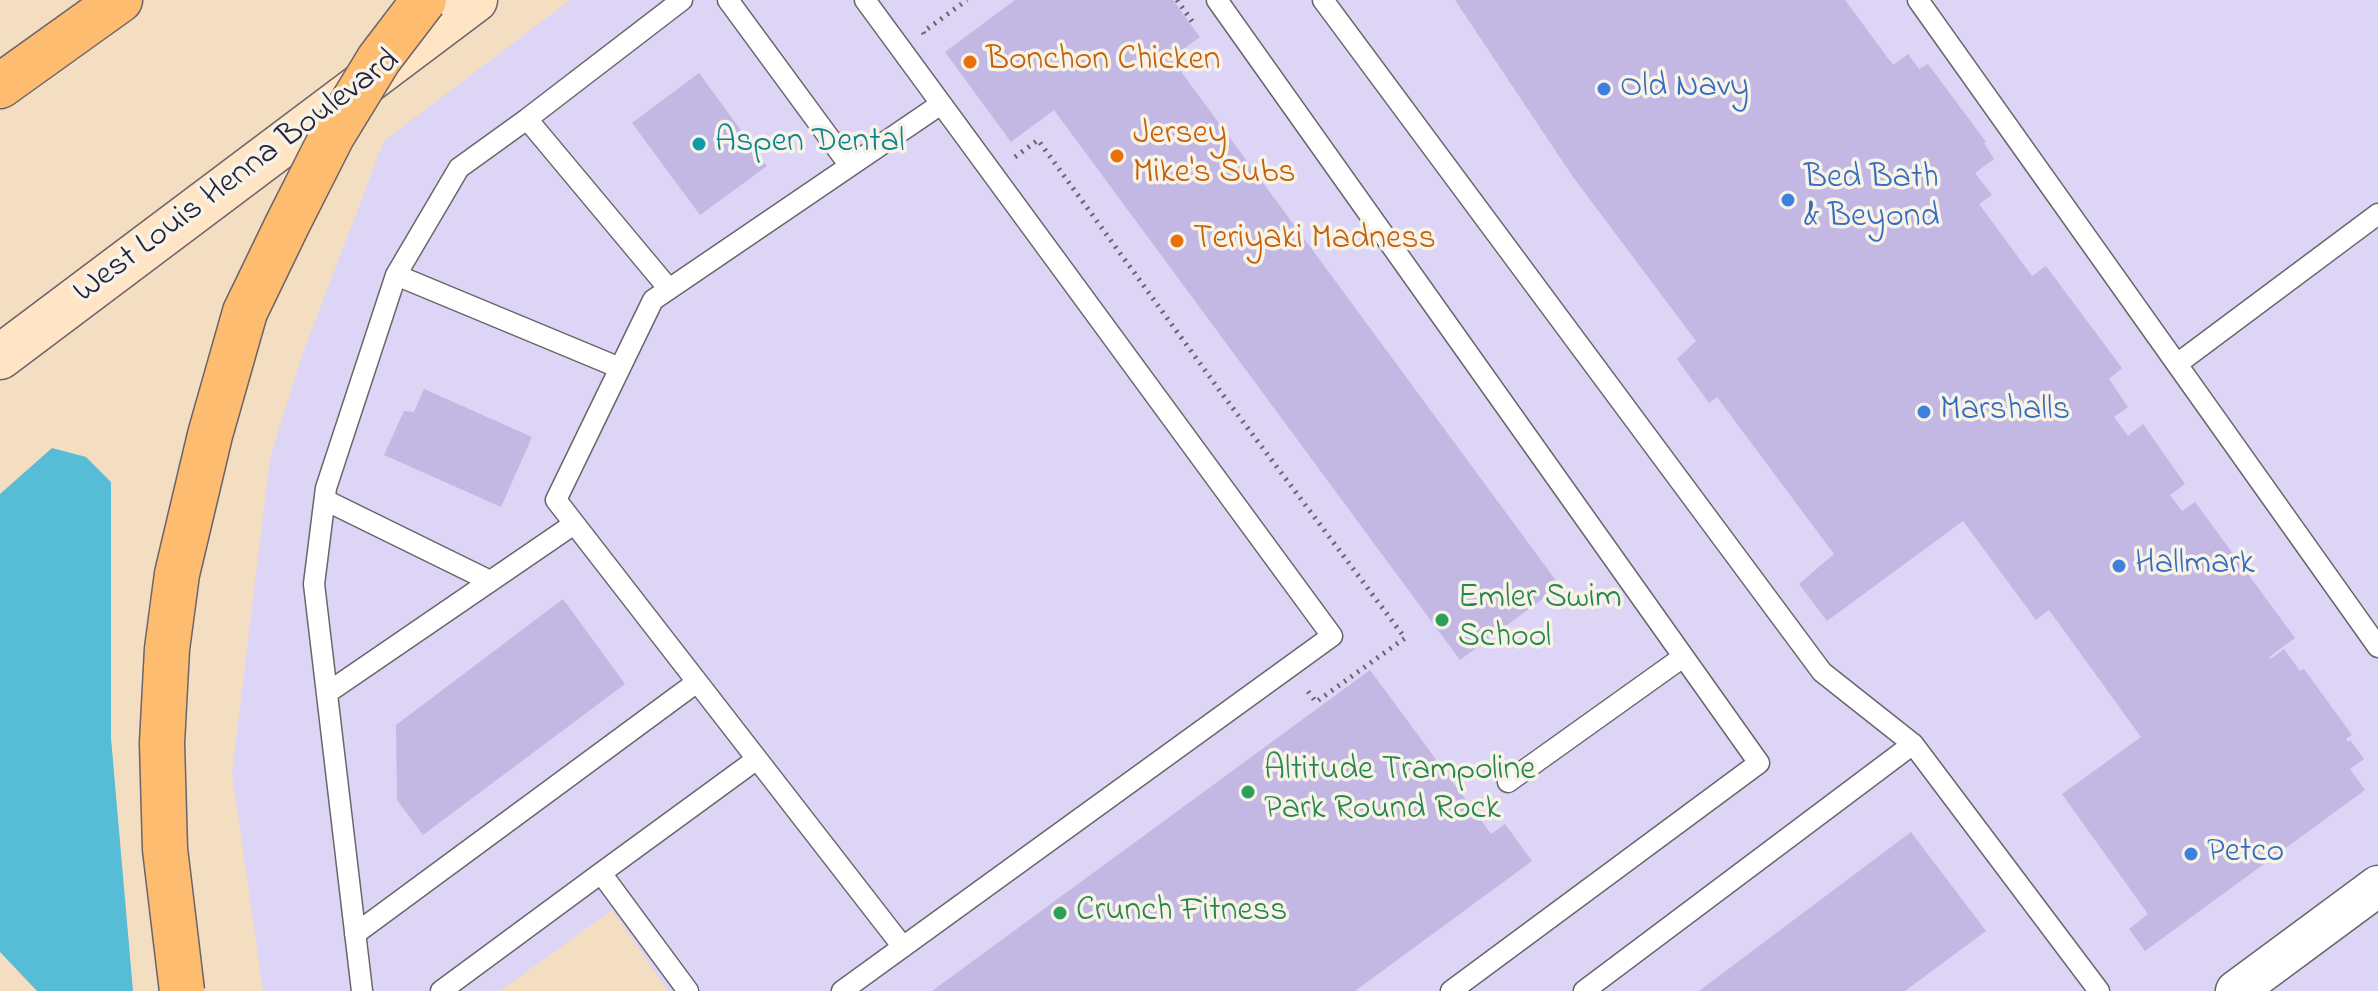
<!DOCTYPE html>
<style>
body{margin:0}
canvas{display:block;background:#f3dec2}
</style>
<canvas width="2378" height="991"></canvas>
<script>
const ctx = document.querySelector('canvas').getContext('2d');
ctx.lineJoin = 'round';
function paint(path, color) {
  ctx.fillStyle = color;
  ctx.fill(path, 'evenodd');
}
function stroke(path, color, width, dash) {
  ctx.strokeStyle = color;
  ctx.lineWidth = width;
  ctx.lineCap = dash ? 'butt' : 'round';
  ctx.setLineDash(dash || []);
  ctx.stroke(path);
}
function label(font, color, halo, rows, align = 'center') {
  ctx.font = font + ' "Indie Flower",sans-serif';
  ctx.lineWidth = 7;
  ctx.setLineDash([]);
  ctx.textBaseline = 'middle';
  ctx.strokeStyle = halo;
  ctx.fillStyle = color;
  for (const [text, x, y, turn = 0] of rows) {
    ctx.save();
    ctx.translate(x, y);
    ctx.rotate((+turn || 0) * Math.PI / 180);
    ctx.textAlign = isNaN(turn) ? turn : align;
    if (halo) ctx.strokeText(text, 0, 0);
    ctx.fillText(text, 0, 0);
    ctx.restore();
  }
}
paint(new Path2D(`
 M570 0H2378V991H668L612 910 500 991H263L232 773 270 458 302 355 384 141Z`), '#ddd5f6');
paint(new Path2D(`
 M52 448 86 457 111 482V738L133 991H37L0 952V494Z`), '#57bcd6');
paint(new Path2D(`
 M1015 0H1173L1200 37 1171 58 1560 586 1460 660 1054 110 1011 142 945 52Z
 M1455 0H1845L1893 65 1908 54 1919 69 1928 64 1986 142 1984 143 1994 159 1975 173 1992 195 1979 204 2032 276 2046 266 2122 368 2109 379 2128 407 2114 417 2128 436 2143 424 2185 484 2170 495 2182 511 2195 502 2295 638 2269 657 2271 659 2284 649 2300 671 2304 669 2352 735 2346 739 2348 742 2350 740 2364 759 2350 769 2365 790 2145 951 2129 929 2148 914 2062 794 2141 737 2049 610 2036 620 1963 521 1827 621 1799 584 1834 554 1717 397 1709 403 1677 359 1696 341 1573 177Z
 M699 73 767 166 700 215 632 123Z
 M424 389 532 437 501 507 384 455 404 411 414 412Z
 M563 599 625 684 423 835 397 800 396 725Z
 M1370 670 1491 834 1505 824 1532 861 1355 991H932Z
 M1911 832 1986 931 1905 991H1699Z`), '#c2b8e3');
const service = new Path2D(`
 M728 0 850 166
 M1217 0 1759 763 1451 991
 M1323 0 1822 672 1913 744 2099 991
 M1918 0 2378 647
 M527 119 669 289
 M396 275 620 368
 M2177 364 2378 214
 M325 500 490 581
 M327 693 574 524
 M1508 782 1683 657
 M601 873 757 759
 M355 934 697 682
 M903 947 556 500 653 300 941 104
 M362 991 314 584 326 488 396 275 459 168 527 119 682 0
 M441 991 601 873 688 991
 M842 991 1332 636 865 0
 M1584 991 1913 744`);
const minor = new Path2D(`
 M2236 991 2378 886`);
const secondary = new Path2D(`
 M0 357 475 0`);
const motorway = new Path2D(`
 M0 86 120 0`);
stroke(service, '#6b646a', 23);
stroke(minor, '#6b646a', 43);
stroke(secondary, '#6b646a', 47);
stroke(motorway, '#6b646a', 47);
stroke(new Path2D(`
 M1177 0 1194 24
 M924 34 923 32 967 0
 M1015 157 1038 140 1220 391 1405 638 1316 702 1307 690 1306 692`), '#6b646a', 5, [2, 6]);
stroke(service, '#fff', 20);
stroke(minor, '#fff', 40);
stroke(secondary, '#ffe4c6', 44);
stroke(motorway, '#febc70', 44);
const motorwayBridge = new Path2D(`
 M182 991 165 849 162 743 167 649 177 574 210 435 245 312 287 225 332 136 379 59 424 0`);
stroke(motorwayBridge, '#6b646a', 47, []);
stroke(motorwayBridge, '#febc70', 44);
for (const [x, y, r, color] of [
 [970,62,8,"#e8710a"],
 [1604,89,8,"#3f7fe0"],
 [699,144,8,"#0f9aa8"],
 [1117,156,8,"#e8710a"],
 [1788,200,8,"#3f7fe0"],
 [1177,241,8,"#e8710a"],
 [1924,412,8,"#3f7fe0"],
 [2119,566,8,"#3f7fe0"],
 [1442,620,8,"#2e9e5b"],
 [1248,792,8,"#2e9e5b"],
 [2191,854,8,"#3f7fe0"],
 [1060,913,8,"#2e9e5b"]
]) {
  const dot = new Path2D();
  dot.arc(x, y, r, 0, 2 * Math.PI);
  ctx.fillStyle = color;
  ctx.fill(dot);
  stroke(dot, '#f7f3e8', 3);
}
label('34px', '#c56008', '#f7f3e8', [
 ["Bonchon Chicken",986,62],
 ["Jersey",1133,136],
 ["Mike's Subs",1133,175],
 ["Teriyaki Madness",1193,241]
], 'left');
label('34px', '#366cbe', '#f7f3e8', [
 ["Old Navy",1620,89],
 ["Bed Bath",1804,180],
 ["& Beyond",1804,219],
 ["Marshalls",1940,412],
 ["Hallmark",2135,566],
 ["Petco",2207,854]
], 'left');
label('34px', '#0d838f', '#f7f3e8', [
 ["Aspen Dental",715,144]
], 'left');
label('34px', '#22223b', '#f7f3e8', [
 ["West Louis Henna Boulevard",238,178,-37]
]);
label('34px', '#27864d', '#f7f3e8', [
 ["Emler Swim",1458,600],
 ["School",1458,639],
 ["Altitude Trampoline",1264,772],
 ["Park Round Rock",1264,811],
 ["Crunch Fitness",1076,913]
], 'left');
</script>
